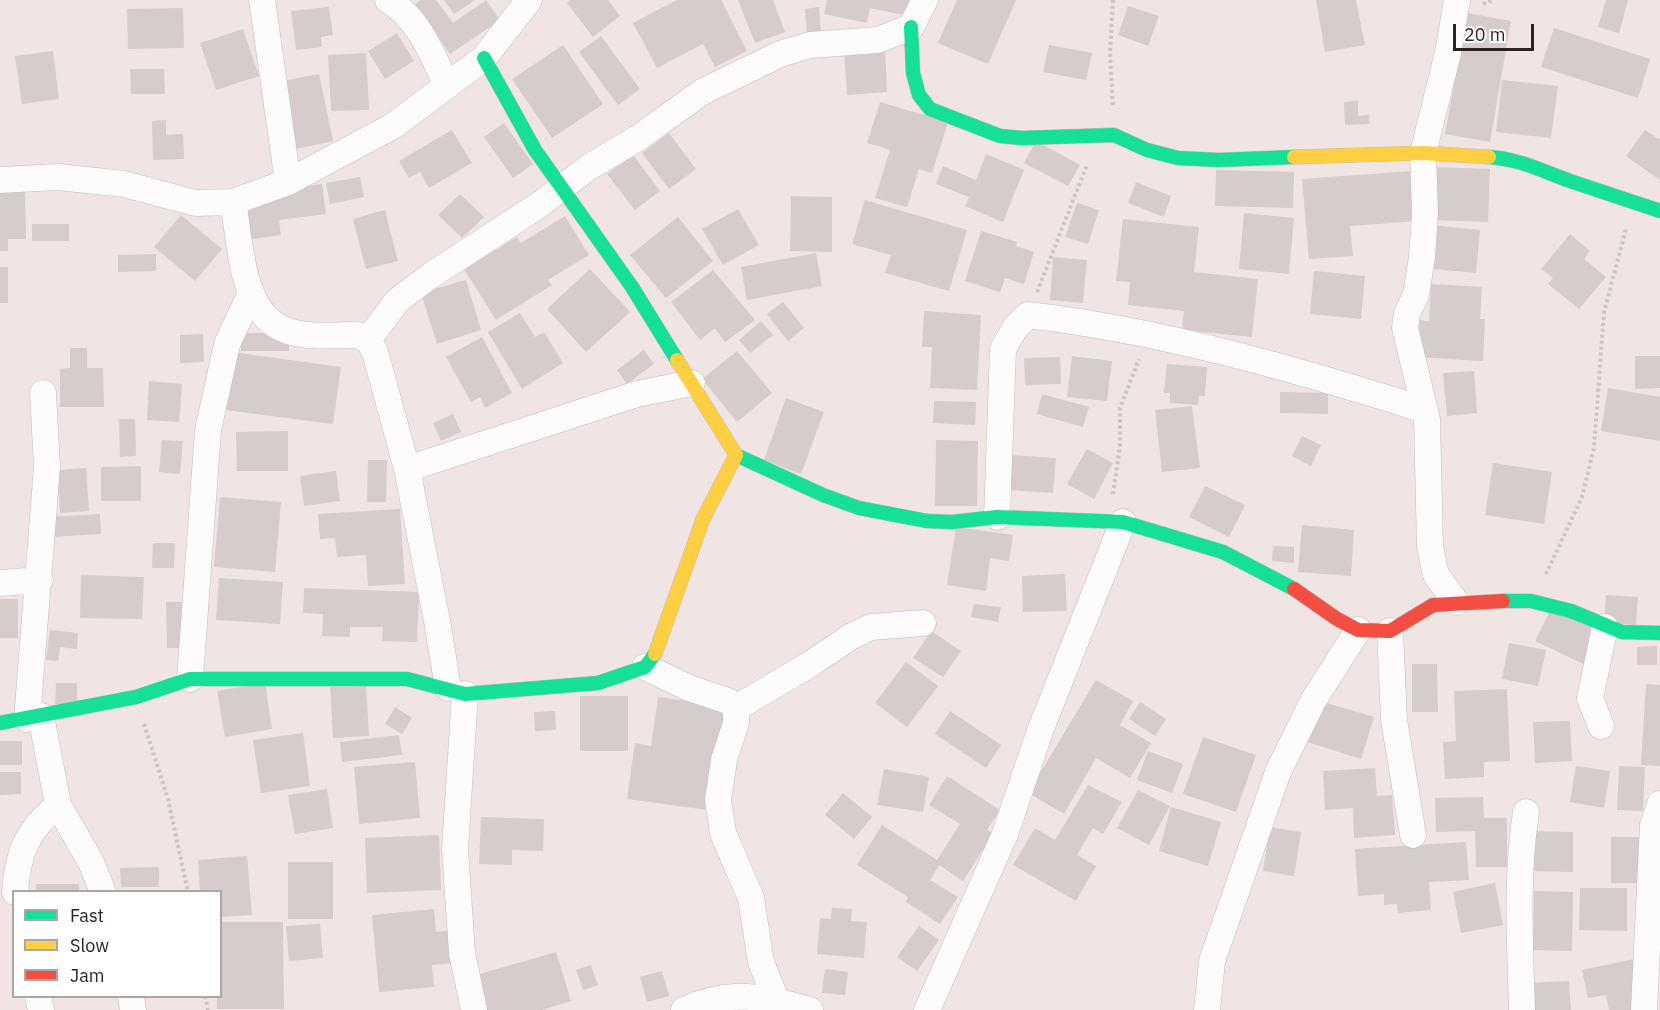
<!DOCTYPE html>
<style>
body{margin:0}
#map{position:relative;width:1660px;height:1010px;overflow:hidden;background:#f0e5e3;font-family:"IBM Plex Sans",sans-serif}
canvas{display:block}
.legend{position:absolute;left:12px;top:890px;width:210px;height:108px;box-sizing:border-box;background:#fff;border:2px solid #aaa7a6;margin:0;padding:8px 10px;list-style:none;font-size:18px;color:#2a2321}
.legend li{display:flex;align-items:center;gap:12px;height:30px}
.legend b{width:30px;border:2px solid #aaa7a6}
.scale{position:absolute;left:1453px;top:24px;width:81px;height:27px;box-sizing:border-box;border:3px solid #2a2321;border-top:0;padding-left:8px;font-size:18px;line-height:21px;white-space:nowrap;color:#2a2321;-webkit-text-stroke:4px #fff;paint-order:stroke}
</style>
<div id="map">
<canvas width="1660" height="1010"></canvas>
<ul class="legend">
<li><b style="height:8px;background:#16e098"></b>Fast</li>
<li><b style="height:8px;background:#ffcf43"></b>Slow</li>
<li><b style="height:8px;background:#f24e42"></b>Jam</li>
</ul>
<div class="scale">20 m</div>
</div>
<script>
const ctx = document.querySelector('canvas').getContext('2d');
ctx.lineJoin = 'round';
function paint(path, color) {
  ctx.fillStyle = color;
  ctx.fill(path, 'evenodd');
}
function stroke(path, color, width, dash) {
  ctx.strokeStyle = color;
  ctx.lineWidth = width;
  ctx.lineCap = dash ? 'butt' : 'round';
  ctx.setLineDash(dash || []);
  ctx.stroke(path);
}
paint(new Path2D(`
 M421 0H436L453 23 486 0 500 20 450 54 415 4Z
 M444 0H475L454 14Z
 M570 0H608L620 16 593 37 567 3Z
 M677 0H721L747 51 715 67 703 44 657 68 633 23Z
 M738 0H773L785 32 755 43Z
 M827 0H912L909 16 870 8 867 23 824 14Z
 M957 0H1016L988 64 938 43Z
 M1316 0H1356L1365 45 1325 52Z
 M1606 0H1628L1619 33 1598 27Z
 M1128 6 1159 16 1148 46 1118 35Z
 M329 7 333 35 321 37 322 47 296 50 291 11Z
 M819 7 821 35 807 36 805 9Z
 M183 8 184 48 128 49 127 9Z
 M1467 13 1511 21 1490 142 1445 134Z
 M1554 28 1650 59 1638 98 1541 67Z
 M243 29 259 76 216 90 200 43Z
 M397 33 414 61 385 79 368 51Z
 M601 36 640 89 618 105 579 52Z
 M563 45 603 104 552 138 512 79Z
 M1049 45 1092 53 1086 80 1043 72Z
 M885 49 887 92 847 95 844 51Z
 M53 51 59 99 22 104 15 56Z
 M366 53 369 110 331 111 328 55Z
 M130 69H164L165 94H131Z
 M319 74 333 141 296 149 283 81Z
 M1502 80 1558 86 1551 138 1496 132Z
 M1358 101V116L1369 115V124L1345 125 1344 102Z
 M880 102 948 122 932 173 919 169 907 207 875 198 890 150 867 143Z
 M166 120V135L183 134 184 159 153 160 152 121Z
 M504 123 533 164 513 178 484 137Z
 M452 130 472 163 429 188 420 172 409 178 399 161Z
 M1645 130 1660 140V180L1626 156Z
 M669 133 696 169 669 189 642 153Z
 M1036 141 1080 165 1068 186 1024 163Z
 M986 154 1024 170 1003 222 965 206 969 197 936 184 943 166 976 180Z
 M633 155 660 191 635 210 607 174Z
 M1434 167 1490 169 1488 222 1432 220Z
 M1216 170 1294 172 1293 208 1215 206Z
 M1413 171 1417 221 1350 226 1353 256 1309 259 1302 179Z
 M360 177 364 197 330 204 326 183Z
 M1136 182 1171 196 1164 217 1128 203Z
 M322 184 326 214 279 220 281 235 246 240 240 203 270 191Z
 M0 191H25L26 239H8V251H0Z
 M460 194 484 217 462 238 438 215Z
 M791 196 832 197V252L790 251Z
 M865 200 967 230 949 291 885 273 891 255 852 244Z
 M1077 203 1099 210 1088 244 1065 237Z
 M738 209 759 245 723 265 702 229Z
 M385 210 398 261 366 269 353 219Z
 M1244 213 1294 218 1289 274 1239 269Z
 M181 215 222 249 195 281 154 247Z
 M565 216 589 255 548 280 552 285 496 320 464 269 517 237 521 243Z
 M678 217 713 261 666 298 630 255Z
 M1123 219 1199 227 1194 272 1258 279 1252 337 1182 330 1184 311 1128 305 1130 282 1116 281Z
 M32 224H69V241H32Z
 M1429 225 1480 230 1476 273 1425 268Z
 M981 231 1017 242 1016 246 1034 252 1024 284 1005 278 1000 292 965 281Z
 M1570 234 1590 251 1584 259 1606 277 1579 309 1548 284 1553 278 1541 269Z
 M816 253 822 286 747 300 741 267Z
 M156 254V271L118 272V255Z
 M1053 257 1087 260 1083 303 1050 300Z
 M0 267H8V303H0Z
 M590 269 630 312 586 352 547 309Z
 M713 270 755 320 725 342 715 328 700 340 671 302Z
 M1314 271 1365 276 1361 319 1310 314Z
 M466 280 481 330 437 344 421 293Z
 M1431 284 1482 287 1480 319H1485L1483 361 1417 357 1419 320 1429 321Z
 M783 302 804 328 788 341 767 314Z
 M924 311 981 315 977 390 930 388 932 347H922Z
 M520 313 535 337 544 332 563 363 522 389 488 332Z
 M761 321 773 335 750 353 739 340Z
 M241 333H289V351H241Z
 M203 334 204 362 180 363V335Z
 M482 337 512 393 485 408 480 397 471 402 446 357Z
 M70 348H87V368H103L104 407H60V369L70 368Z
 M644 350 654 364 627 384 617 370Z
 M737 351 772 393 737 422 702 379Z
 M232 352 341 367 333 424 225 410Z
 M1072 356 1112 361 1107 401 1067 397Z
 M1635 356H1660V388L1635 389Z
 M1060 357 1061 384 1025 385 1024 358Z
 M1167 364 1207 367 1205 396H1199L1198 405 1170 403V393H1164Z
 M1474 371 1477 413 1447 416 1443 373Z
 M149 381 182 384 179 422 147 420Z
 M1608 388 1660 397V441L1601 431Z
 M1280 392 1328 393V414L1280 413Z
 M1042 394 1089 407 1083 427 1037 414Z
 M786 398 824 412 801 474 764 460Z
 M934 401 976 402 975 425 933 423Z
 M1192 406 1200 468 1162 472 1155 410Z
 M453 414 461 432 441 441 433 423Z
 M119 419H135L136 456 120 457Z
 M288 431V471H237L236 432Z
 M1302 436 1321 445 1311 466 1292 456Z
 M162 440 183 441 180 474 159 472Z
 M936 440 978 441 977 506H935Z
 M1087 449 1113 463 1094 499 1067 484Z
 M1011 455 1056 458 1053 493 1009 490Z
 M368 460H387L386 502H367Z
 M1493 463 1552 472 1544 524 1485 515Z
 M141 466V501H101V467Z
 M86 468 89 511 60 513 58 470Z
 M336 471 340 501 304 506 300 476Z
 M1205 486 1245 505 1229 537 1189 517Z
 M220 497 281 502 275 572 214 567Z
 M400 509 405 584 368 586 366 555 337 557 335 538 320 539 318 514Z
 M100 514 101 534 51 537 50 517Z
 M1302 525 1354 530 1351 576 1298 572Z
 M956 527 1013 535 1009 561 990 558 986 591 947 585Z
 M153 543H175L174 568H152Z
 M1273 546 1294 547V563L1272 561Z
 M1065 574 1067 611 1023 612 1022 576Z
 M81 575 144 577 142 619 80 618Z
 M219 578 283 582 280 624 216 620Z
 M304 588 419 592 417 642 382 641 383 627H350V637L322 636 323 614 303 613Z
 M1606 595 1638 597 1636 625 1604 623Z
 M0 599H18V638H0Z
 M166 602H186L187 648H167Z
 M974 604 1001 607 998 622 971 617Z
 M1551 609 1601 633 1586 665 1535 641Z
 M50 630 78 633 77 649 60 647 58 661 46 660Z
 M931 631 961 651 943 677 913 658Z
 M1509 643 1546 650 1538 686 1502 679Z
 M1657 646V665H1637V647Z
 M906 662 938 686 907 727 875 703Z
 M1412 664H1437L1438 712H1412Z
 M1096 680 1133 701 1120 725 1151 743 1130 778 1096 758 1064 814 1028 793Z
 M56 683H77V704H55Z
 M265 683 272 729 225 737 217 691Z
 M1646 684 1660 685V766L1641 765Z
 M366 686 369 736 333 738 330 687Z
 M1507 689 1510 761 1484 762V777L1445 779 1443 742 1456 741 1454 691Z
 M580 696H628V751H580Z
 M658 697 729 707 715 811 627 799 635 743 651 746Z
 M1320 701 1374 717 1361 759 1307 742Z
 M1140 702 1166 719 1155 736 1129 719Z
 M395 707 412 718 402 734 385 724Z
 M555 711 556 730 535 731 534 712Z
 M950 711 1001 745 986 768 935 734Z
 M1570 721 1572 761 1535 763 1533 722Z
 M303 733 310 786 261 793 253 740Z
 M399 735 402 755 342 762 340 742Z
 M1203 737 1256 755 1236 812 1183 794Z
 M0 741H22V765H0Z
 M1148 751 1183 764 1172 793 1137 780Z
 M415 762 420 818 359 824 354 767Z
 M1576 766 1610 771 1604 808 1570 802Z
 M1619 766 1645 767 1643 811 1617 810Z
 M1375 768 1377 796 1392 795 1395 835 1354 838 1353 808 1325 810 1323 771Z
 M884 769 929 777 923 812 877 805Z
 M0 772H21V794L0 795Z
 M947 776 1000 810 987 830 993 834 963 881 939 865 930 880 958 897 940 924 906 902 908 897 857 865 882 825 937 860 960 824 929 805Z
 M1088 785 1122 802 1103 834 1093 828 1077 855 1096 866 1076 901 1013 865 1035 828 1055 840Z
 M327 789 333 828 295 834 288 795Z
 M1138 790 1170 806 1149 845 1117 828Z
 M843 793 872 817 854 839 825 815Z
 M1483 797 1484 818H1507V867H1476L1475 831 1436 832 1435 798Z
 M1171 807 1221 822 1208 866 1159 851Z
 M481 817 544 819 543 851 512 850V865L479 864Z
 M1270 827 1301 832 1294 876 1263 871Z
 M1527 831 1573 832V872L1527 871Z
 M439 835 441 890 367 893 365 838Z
 M1611 837H1642L1643 883H1611Z
 M1466 842 1469 880 1429 882 1431 910 1398 913 1397 904 1384 905V894L1358 896 1355 849Z
 M247 856 252 915 220 917V892H200L198 860Z
 M288 862H333V919H288Z
 M159 867V887H121L120 868Z
 M1495 883 1503 925 1461 933 1453 892Z
 M36 884H79V892H36Z
 M1580 888H1627V931L1579 930Z
 M1534 891 1573 892 1572 951 1533 950Z
 M832 908 852 909 851 921 867 922 864 958 817 954 820 918 831 919Z
 M434 909 436 932 451 930 454 963 432 965 434 987 379 992 372 915Z
 M220 922H283L284 1009H217V996H220Z
 M320 924 323 958 289 961 286 926Z
 M919 926 939 940 917 971 897 957Z
 M556 952 571 1001 542 1010H483L473 976Z
 M1634 959 1640 1010H1609L1606 995 1588 998 1582 970Z
 M591 965 598 985 583 990 576 970Z
 M825 969 848 972 845 995 822 993Z
 M662 971 669 996 647 1002 640 977Z
 M1569 981 1571 1010H1530L1528 983Z`), '#d5cccb');
const street = new Path2D(`
 M262 0 288 182
 M388 0C420 20 432 54 447 86
 M0 180 58 177 124 184 195 203 233 202 288 182 393 126 484 58 529 0
 M233 202C241 244 240 315 288 331 309 338 336 335 358 335L368 340 375 352 407 469 437 621 448 688
 M368 340 397 301 430 276 539 205 589 167 638 138 702 92 780 54 810 45 878 40 911 27 925 0
 M407 469 637 394 692 383
 M997 517 1003 349 1015 328 1028 315C1164 331 1295 369 1425 410
 M0 583 40 580
 M1456 602 1436 575 1430 547 1427 419 1405 328 1407 313 1416 295 1422 257 1425 214 1423 153 1448 53 1457 0
 M1390 631 1394 720 1413 835
 M645 667 689 688 728 701 736 708V723L724 760 718 800 723 833 751 898 761 962 777 1002
 M190 679 208 430 227 344 250 295
 M465 694 455 849 462 953 474 1010
 M736 708 812 663 850 637 871 627 923 623
 M41 716 58 805 91 862 103 892
 M27 719 47 467 43 393
 M1601 726 1590 698 1605 627
 M15 892C18 852 27 830 58 805
 M38 996 41 1010
 M131 996 133 1010
 M684 1010C730 988 763 997 810 1010
 M927 1010 1005 834 1040 731 1123 522
 M1207 1010 1212 961 1278 772 1313 701 1358 630
 M1522 1010C1520 944 1516 877 1526 812
 M1644 1010 1653 825 1660 804`);
const fast = new Path2D(`
 M911 27 913 73 919 95 930 109 1000 136 1022 138 1114 135 1147 150 1178 158 1219 160 1294 157
 M484 58 535 150 632 287 677 360
 M1489 157C1520 159 1542 171 1570 181 1600 191 1630 201 1660 211
 M736 455 823 495 859 508 927 521 952 522 997 517 1123 522 1223 552 1294 589
 M1503 601H1531L1571 611 1622 632 1660 633
 M0 723 136 697 190 679H407L465 694 598 683 645 667 655 654`);
const slow = new Path2D(`
 M1294 157 1423 153 1489 157
 M655 654 703 519 736 455 677 360`);
const jam = new Path2D(`
 M1294 589 1337 619 1358 630 1390 631 1433 605 1503 601`);
stroke(street, '#c3bbb9', 27);
stroke(fast, '#c3bbb9', 15);
stroke(slow, '#c3bbb9', 15);
stroke(jam, '#c3bbb9', 15);
stroke(new Path2D(`
 M1113 0 1110 53 1113 107
 M1483 4 1493 0
 M1037 292 1087 165
 M1113 494 1120 445V408L1139 359
 M1546 574 1582 497 1594 448 1604 312 1626 229
 M144 724 168 799 188 892
 M205 996 208 1010`), '#c9c5c5', 4, [3, 3]);
stroke(street, '#fdfbfb', 26);
stroke(fast, '#16e098', 14);
stroke(slow, '#ffcf43', 14);
stroke(jam, '#f24e42', 14);
</script>
